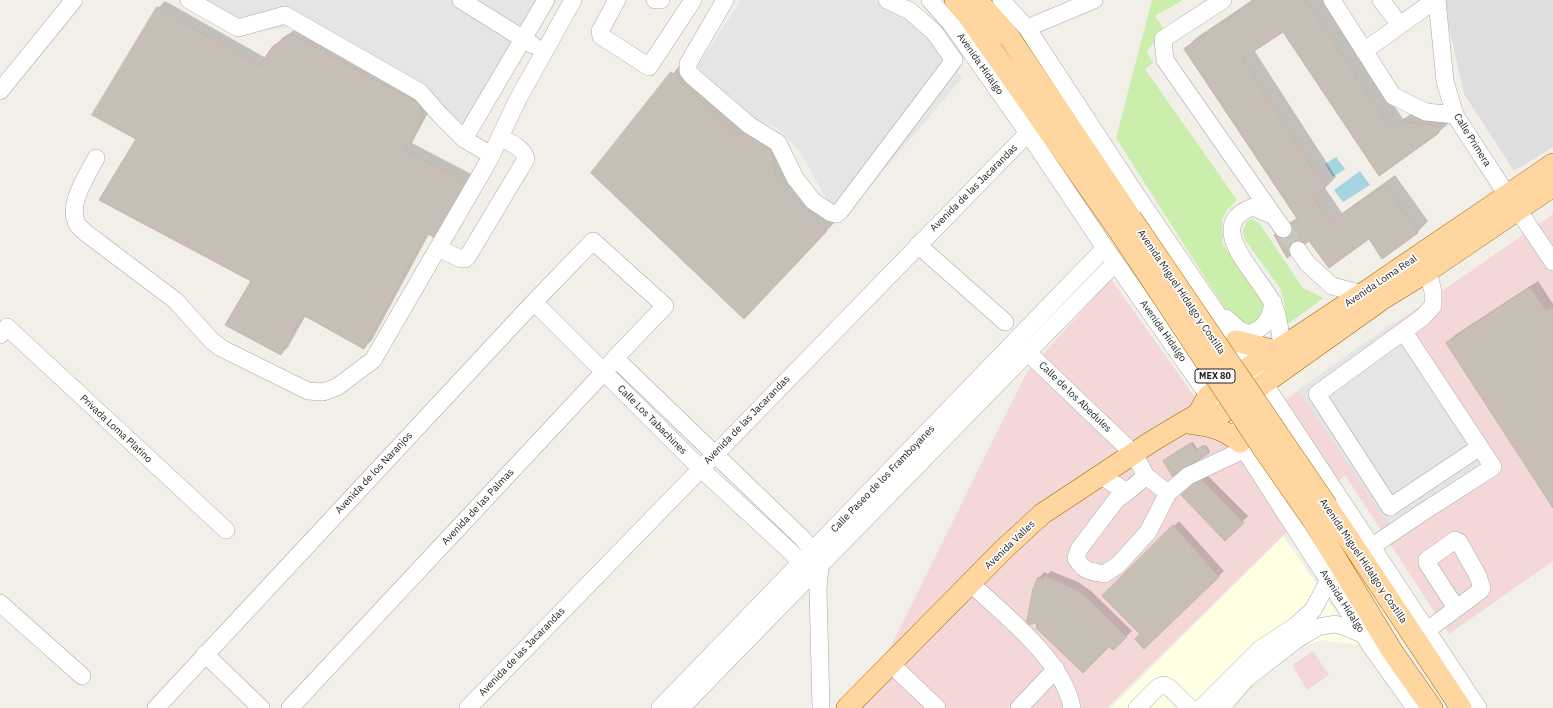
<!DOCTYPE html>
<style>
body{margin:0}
canvas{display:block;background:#f2efe8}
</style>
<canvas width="1553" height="708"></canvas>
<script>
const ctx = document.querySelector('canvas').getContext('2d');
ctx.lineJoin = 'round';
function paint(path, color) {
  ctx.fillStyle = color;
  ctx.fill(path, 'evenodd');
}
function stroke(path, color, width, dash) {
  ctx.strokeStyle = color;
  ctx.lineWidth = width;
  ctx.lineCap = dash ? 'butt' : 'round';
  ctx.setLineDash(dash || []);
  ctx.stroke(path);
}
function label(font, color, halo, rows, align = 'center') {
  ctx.font = font + ' "IBM Plex Sans",sans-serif';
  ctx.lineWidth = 3.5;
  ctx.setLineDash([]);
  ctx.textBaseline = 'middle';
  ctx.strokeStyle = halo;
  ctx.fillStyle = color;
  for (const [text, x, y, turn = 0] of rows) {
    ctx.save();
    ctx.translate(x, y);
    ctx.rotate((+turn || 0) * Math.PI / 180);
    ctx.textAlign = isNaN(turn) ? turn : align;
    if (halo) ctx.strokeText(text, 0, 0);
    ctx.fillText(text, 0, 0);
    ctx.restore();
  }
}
paint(new Path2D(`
 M1443 0H1553V147L1514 171 1464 94Z`), '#dfdede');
paint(new Path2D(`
 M1553 214V561L1449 634 1345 475 1107 708H860L1027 372 1111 279 1226 441Z
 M1313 651 1329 675 1307 690 1292 665Z`), '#f3d8d7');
paint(new Path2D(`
 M1283 536 1359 645 1322 640 1297 648 1249 682 1226 708H1111Z`), '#ffffe3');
paint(new Path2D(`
 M1152 0H1183L1155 16 1164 29 1147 51 1153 63 1145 69 1237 200 1227 210 1222 220 1223 244 1266 307 1263 316 1248 326 1234 323 1116 138Z
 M1252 219 1259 223 1303 288 1324 298 1286 325 1284 302 1280 288 1245 240 1243 231 1246 222Z`), '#cceeac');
paint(new Path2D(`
 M194 0H557L471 141 412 81 306 24 236 35Z
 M741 0H874L923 28 962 78 850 210 831 207 799 150 777 128 739 112 697 67Z
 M1393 323 1484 463 1390 526 1298 390Z`), '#e5e5e5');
paint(new Path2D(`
 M1336 157 1345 169 1333 177 1325 164Z
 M1360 171 1370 185 1343 202 1334 190Z`), '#a6d4e1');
paint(new Path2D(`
 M1252 0H1324L1403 119 1416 111 1450 122 1439 132 1379 175 1284 30 1254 50 1336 177 1325 188 1342 213 1395 175 1428 221 1418 232 1382 257 1369 238 1310 239 1286 225 1298 217 1185 49 1196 38Z
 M165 1 266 58 282 38 299 27 427 97 430 109 412 143 475 176 429 234 372 340 364 348 306 315 288 347 281 354 252 281 137 138 158 8Z
 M679 66 743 127 781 153 782 172 834 223 751 310 593 173Z
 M1538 281 1553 304V506L1447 343 1455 335Z
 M1193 442 1198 450 1206 445 1210 451 1209 453 1166 459Z
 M1205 473 1248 516 1225 539 1182 495Z
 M1179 521 1224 571 1144 647 1141 634 1103 596Z
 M1051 571 1078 582 1091 591 1132 631 1113 649 1039 578 1044 572 1048 574Z`), '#0003');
const building = new Path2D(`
 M1256 0H1306L1391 130 1404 122 1434 125 1439 133 1379 176 1283 32 1242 59 1325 188 1314 199 1330 223 1384 185 1418 233 1382 259 1369 239 1329 268 1309 241 1287 258 1274 235 1298 220 1184 49Z
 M157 7 259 66 273 46 291 34 420 104 423 117 405 150 468 184 438 240 427 233 364 349 303 315 281 355 225 325 251 281 99 200 136 139 92 115Z
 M671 72 736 134H753L769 145 774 161 775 179 827 231 744 319 591 173Z
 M1530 287 1546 311 1553 307V508L1446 343Z
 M1191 443 1196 450 1204 445 1209 453 1173 477 1163 461Z
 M1199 477 1244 523 1225 541 1181 495Z
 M1173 525 1219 577 1144 649 1135 639 1140 634 1102 596Z
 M1045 576 1072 588 1085 596 1127 637 1113 650 1109 647 1083 673 1037 629 1036 623 1026 625 1033 589 1038 577 1043 579Z`);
paint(building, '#c7beb6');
stroke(building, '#c5b5a9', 1);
stroke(new Path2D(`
 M1283 229 1298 250`), '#c8c6c0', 17, [17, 8]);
const minor = new Path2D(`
 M189 0 238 28 285 15 420 92 441 116 464 139 491 155
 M461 0 533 45
 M617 0 600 31 601 36 649 67 693 0
 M655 0H661
 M725 0 688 64V71L691 75 749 125 778 143 795 178 813 201 831 213 836 214 841 210 954 60 934 32 910 11 887 0
 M930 0 952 25 1028 133 1105 248 1215 405
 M1001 0 1027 28 1135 193 1252 365 1478 708
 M1223 0 1163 39 1165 60 1283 229
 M1332 0 1393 96 1426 112 1455 115
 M1381 0 1400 25
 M1437 0 1445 81 1455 115 1507 195 1518 210 1553 262
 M1027 28 1094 0
 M1364 51 1435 0
 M0 91 74 0
 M464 139 546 0
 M96 158C87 176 67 204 77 224 79 227 83 230 86 233L176 301 211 340 221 348 308 391 323 392 337 387 373 360 488 162 518 99 573 0
 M1274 216 1253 207C1201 225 1260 276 1272 302 1279 315 1280 332 1282 347
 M918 245 1005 322
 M438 248 461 259H465L468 256 526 159C524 148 509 142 500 137
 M1298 250 1307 263 1332 286 1370 296
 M1428 271 1433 292V306L1423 317 1317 394 1390 507 1480 447
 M534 302 700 468 791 552 801 564 807 573
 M1226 318 1238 329 1249 334C1266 327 1270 320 1273 302
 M0 335 7 327 226 530
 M1020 345 1134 454 1146 476
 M615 358 803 539 813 551 820 566 818 589 821 708
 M1233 432 1368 642 1415 708
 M1100 475 1127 492 1146 476 1168 493 1188 476 1245 449
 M1127 492 1117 499 1079 549 1076 558C1084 572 1090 571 1104 574L1118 565 1148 532 1168 493
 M1371 547 1423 512 1493 467 1404 332
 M970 583C1005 615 1064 661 1072 708
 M0 603 82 676
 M1426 631 1480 591 1482 588 1478 576 1459 542 1455 540 1427 560V563L1456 608
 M205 654 261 708
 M891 664 937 708
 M156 708 534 302 593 241 665 306 615 358 604 372 290 708
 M468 708 1028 133
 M660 708 1105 248
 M681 708 1115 263
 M1019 708 1056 669
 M1137 708 1158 687 1164 685 1171 689 1190 708
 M1201 708 1260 649 1294 627 1313 610 1329 580
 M1221 708 1246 679 1296 640 1318 627 1335 624 1348 628 1364 635`);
const major = new Path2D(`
 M955 0 965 11 1119 231
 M977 0 1010 38 1131 218
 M1236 341 1276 351
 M1198 414H1221L1384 298 1428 271 1553 186
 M1188 423C1212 426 1221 428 1240 442
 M1327 506 1461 708
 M1312 519 1392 651 1432 708
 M847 708 1004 549 1042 514 1154 440 1198 414 1208 396 1252 365 1276 351 1362 294 1553 164`);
stroke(minor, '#a8a8a8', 18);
stroke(major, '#9e6b00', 22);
stroke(minor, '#fff', 17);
stroke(major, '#ffd69f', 21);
const majorBridge = new Path2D(`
 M1131 218 1327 506
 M1119 231 1264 450 1312 519`);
stroke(majorBridge, '#9e6b00', 22, []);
stroke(majorBridge, '#ffd69f', 21);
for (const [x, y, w] of [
 [1215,376,40]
]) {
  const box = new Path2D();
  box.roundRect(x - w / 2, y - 7, w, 14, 3);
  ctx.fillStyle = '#fff';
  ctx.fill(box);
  stroke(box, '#212121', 1);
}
label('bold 9px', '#212121', null, [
 ["MEX 80",1215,376]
]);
label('10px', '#212121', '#fff', [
 ["Avenida Hidalgo",980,64,55],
 ["Calle Primera",1472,140,58],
 ["Avenida de las Jacarandas",974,188,-45],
 ["Avenida Loma Real",1381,281,-34],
 ["Avenida Miguel Hidalgo y Costilla",1181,292,56],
 ["Avenida Hidalgo",1163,331,55],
 ["Calle de los Abedules",1075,397,44],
 ["Calle Los Tabachines",652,420,45],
 ["Avenida de las Jacarandas",747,420,-46],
 ["Privada Loma Platino",116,429,43],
 ["Avenida de los Naranjos",374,473,-47],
 ["Calle Paseo de los Framboyanes",883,479,-46],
 ["Avenida de las Palmas",478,507,-47],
 ["Avenida Valles",1010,545,-44],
 ["Avenida Miguel Hidalgo y Costilla",1363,561,56],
 ["Avenida Hidalgo",1342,601,57],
 ["Avenida de las Jacarandas",522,652,-46]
]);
</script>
